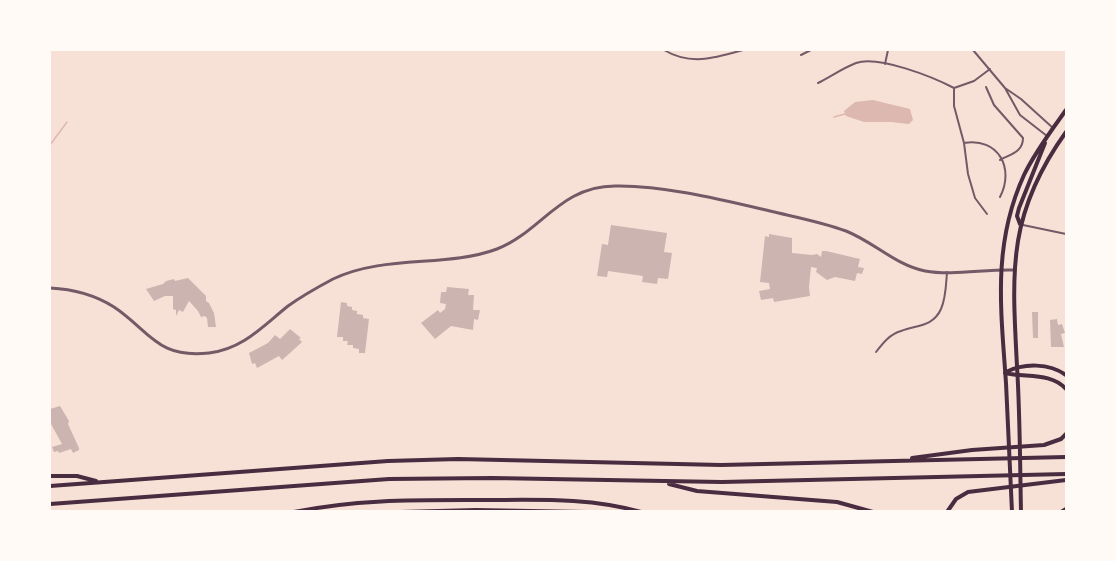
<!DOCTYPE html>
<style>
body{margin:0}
#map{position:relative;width:1116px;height:561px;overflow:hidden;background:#f7e1d7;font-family:Lato,sans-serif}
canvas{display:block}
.frame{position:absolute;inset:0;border:51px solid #fffaf5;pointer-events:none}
</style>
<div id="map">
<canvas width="1116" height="561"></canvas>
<div class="frame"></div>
</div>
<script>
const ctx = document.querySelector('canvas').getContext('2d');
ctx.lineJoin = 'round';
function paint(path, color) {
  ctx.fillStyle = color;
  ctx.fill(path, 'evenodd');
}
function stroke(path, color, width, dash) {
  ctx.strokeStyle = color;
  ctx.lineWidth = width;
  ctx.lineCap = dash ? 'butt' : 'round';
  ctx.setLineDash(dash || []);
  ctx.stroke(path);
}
paint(new Path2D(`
 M873 100 910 109 913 120 909 124 891 122H864L846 116 844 111 855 102Z`), '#dcb8b0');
stroke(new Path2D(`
 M834 117 845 114
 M50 145 67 122`), '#dcb8b0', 1.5);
paint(new Path2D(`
 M611 225 667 233 664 252 672 253 668 279 658 278 657 284 642 282 643 276 608 271 607 277 597 276 602 244 608 245Z
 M769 234 792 238V253L812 255 817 254 821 257 822 251H826L860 259 858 267 864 268 862 274 857 273 855 281 835 277 827 280 816 272 817 268 811 267 809 287 810 296 774 302 773 298 761 300 759 291 770 289 769 283 760 282 765 236 769 237Z
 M188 278 206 296V301L209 303 214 313 216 327H208L207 318 205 316 201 317 198 311 189 301 183 312 179 310 176 316V310L173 309V296H165L154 301 146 289 163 284 166 281 174 279 175 281Z
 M447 287 469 289 468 295H474L473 310H480L478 320 474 319 473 330 451 326 435 339 421 323 438 310 440 313 445 309 446 304 440 303 441 292H446Z
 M341 302 347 303V306L352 307V310L357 311V314L363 315V318L369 319 365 353H359V349L353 348V345H347L348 341H343V337H337Z
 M1032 312H1038V338H1033Z
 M1057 319 1058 325 1062 324 1065 333 1061 334 1064 347H1051L1050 320Z
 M290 329 301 338 299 339 302 342 290 353 282 360 279 356 257 368 255 363 252 364 249 353 268 343 275 335 280 339Z
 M60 406 69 421 68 424 79 448V450L73 453 71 449 59 453 58 451 54 452 52 447 62 444 51 424 50 409Z`), '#ccb4b1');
stroke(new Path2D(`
 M664 50C691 66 715 58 743 50
 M973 50 1005 88 1020 115 1047 136
 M801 55 811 50
 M885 64 888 50
 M818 83C830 77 843 68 856 63 878 55 933 77 954 88
 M986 87 994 105 1023 138C1023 152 1011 154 1000 160
 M954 88V106L964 143 968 174 975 198 987 214
 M954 88 974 81 990 69
 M1005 88 1021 99 1053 128
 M964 143C998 137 1015 168 1000 197
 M1023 225 1066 234
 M876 352C883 343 890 334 901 331 916 325 933 327 941 309 946 298 946 284 947 272`), '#755966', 2);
stroke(new Path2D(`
 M50 288C72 289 95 295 114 307 150 331 157 359 209 353 243 349 263 326 288 306 302 296 318 287 333 279 386 254 446 268 497 249 541 232 560 186 615 186 663 185 723 200 770 211 795 217 822 222 846 231 874 242 895 265 925 271 953 276 985 269 1014 270`), '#755966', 3);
stroke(new Path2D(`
 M1020 224 1017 216 1019 208 1045 143
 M294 512C357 499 418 500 482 500 535 500 589 497 641 512
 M400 512 476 510 586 512
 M1012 512C1010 469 1008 426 1006 383 1001 310 992 245 1024 175 1035 152 1051 131 1066 110
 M1021 512C1020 463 1020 414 1017 366 1012 271 1007 214 1066 132`), '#4a2c40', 4);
stroke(new Path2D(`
 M1006 372C1024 363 1049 363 1066 375
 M1005 373C1026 378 1051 372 1066 389
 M912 458 972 450 1044 445 1061 439 1066 434
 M50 476H77L96 481
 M669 484 697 491 837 502 873 512
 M50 486 388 461 458 459 721 465 1066 457
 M50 504 389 479 492 478 722 482 1066 474
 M947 512 956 499 968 492 1066 480
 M1061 512 1066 509`), '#4a2c40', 4);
</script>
